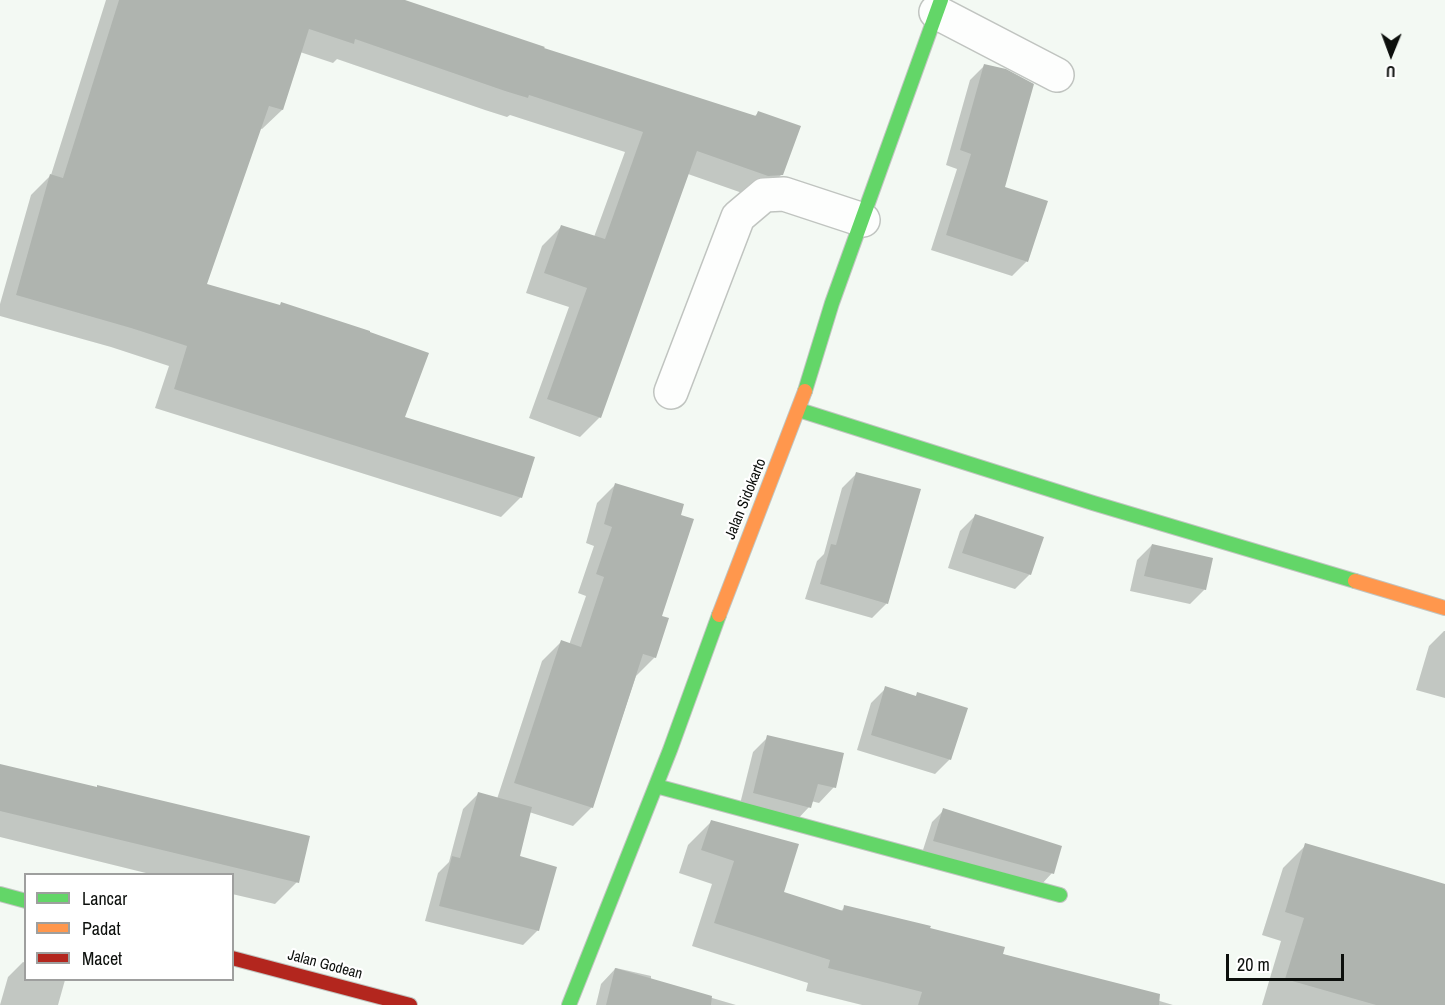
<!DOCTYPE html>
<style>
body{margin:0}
#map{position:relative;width:1445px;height:1005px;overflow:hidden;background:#f3f9f3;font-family:"Archivo Narrow",sans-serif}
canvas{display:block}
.legend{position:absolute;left:24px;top:873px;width:210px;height:108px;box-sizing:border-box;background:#fff;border:2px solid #9e9f9e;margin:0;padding:8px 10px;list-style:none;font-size:18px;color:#0c0f0c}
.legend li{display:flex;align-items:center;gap:12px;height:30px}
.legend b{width:30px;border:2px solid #9e9f9e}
.north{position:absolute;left:1361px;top:24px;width:60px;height:60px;-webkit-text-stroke:4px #fff;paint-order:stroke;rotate:181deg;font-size:16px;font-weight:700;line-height:24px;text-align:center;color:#0c0f0c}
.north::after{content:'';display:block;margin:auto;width:21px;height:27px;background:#0c0f0c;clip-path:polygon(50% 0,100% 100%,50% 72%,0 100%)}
.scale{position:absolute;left:1226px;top:954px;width:118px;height:27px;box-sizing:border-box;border:3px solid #0c0f0c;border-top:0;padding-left:8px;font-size:18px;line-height:21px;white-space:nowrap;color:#0c0f0c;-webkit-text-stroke:4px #fff;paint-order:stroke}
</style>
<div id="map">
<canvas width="1445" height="1005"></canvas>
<ul class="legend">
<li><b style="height:8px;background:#63d668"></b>Lancar</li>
<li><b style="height:8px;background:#ff974d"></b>Padat</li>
<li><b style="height:8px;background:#b3261e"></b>Macet</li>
</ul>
<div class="north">U</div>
<div class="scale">20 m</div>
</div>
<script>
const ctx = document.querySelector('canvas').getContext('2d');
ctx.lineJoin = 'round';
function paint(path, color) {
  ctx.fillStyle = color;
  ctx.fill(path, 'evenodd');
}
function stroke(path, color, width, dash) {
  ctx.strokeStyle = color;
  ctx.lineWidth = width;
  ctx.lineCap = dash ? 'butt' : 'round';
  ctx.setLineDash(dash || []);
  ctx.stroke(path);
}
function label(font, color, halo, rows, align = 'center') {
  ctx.font = font + ' "Archivo Narrow",sans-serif';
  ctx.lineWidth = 4.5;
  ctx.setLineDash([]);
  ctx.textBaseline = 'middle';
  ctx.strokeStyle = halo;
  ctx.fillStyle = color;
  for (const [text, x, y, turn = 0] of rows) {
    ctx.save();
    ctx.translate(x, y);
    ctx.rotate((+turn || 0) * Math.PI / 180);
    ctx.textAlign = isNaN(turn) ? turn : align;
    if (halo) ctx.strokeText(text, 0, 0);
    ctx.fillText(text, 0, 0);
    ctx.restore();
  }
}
paint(new Path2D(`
 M106 0H393L754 117 758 113 782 174 762 194 748 195 688 174 600 417 580 437 529 418 569 307 526 293 542 246 561 227 594 237 625 152 510 115 507 117 485 110 337 59 333 63 300 52 282 110 262 129 259 128 205 285 521 497 501 517 155 408 169 366 111 347 0 316V304L31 195 51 175Z
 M985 65 1003 188 1027 261 1012 276 931 250 957 169 946 165 970 80Z
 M857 473 887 603 872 618 805 599 817 561 824 554 842 488Z
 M616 484 660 616 655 657 636 676 592 807 573 826 529 812 518 858 538 930 523 945 425 921 438 873 449 862 463 809 478 794 497 799 542 661 561 642 569 645 586 596 578 593 594 546 586 543 597 503Z
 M975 516 1030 574 1015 589 948 568 960 531Z
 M1152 545 1205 589 1190 604 1130 591 1137 560Z
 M1444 631H1445V698L1416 690 1429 646Z
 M886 688 915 697 918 694 950 759 935 774 857 750 871 703Z
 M768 737 834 787 819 803 811 801 809 807 794 823 739 808 753 752Z
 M0 766 297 882 275 904 232 894V874H150L0 837Z
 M944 810 1052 873 1041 885 922 853 932 822Z
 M711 822 782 893 840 912 845 907 1173 1005H862L806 991 808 983 692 946 712 884 679 873 688 845Z
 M1306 845 1445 885V1005H1262L1281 941 1262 935 1283 868Z
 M23 962 26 963V980H65L58 1005H0L8 977Z
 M616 968 651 976V980L736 1005H596L601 984Z`), '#0003');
paint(new Path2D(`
 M119 0H405L545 47 544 48 756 116 758 111 801 126 783 175 768 176 697 151 601 418 547 399 587 288 544 273 561 225 605 239 643 132 529 95 528 98 505 91 355 39 354 44 309 29 283 110 269 106 207 284 280 305 281 302 370 331V332L429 353 405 417 535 457 522 498 174 389 187 346 131 328 16 295 50 174 63 178Z
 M984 64 1006 69 1034 84 1005 187 1048 201 1028 262 946 235 971 154 960 150Z
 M856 472 921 489 888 604 820 584 831 544 836 545Z
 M615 483 684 504 681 515 694 519 662 616 669 618 656 658 643 654 593 808 514 783 561 640 581 647 604 577 596 574 612 527 604 524Z
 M975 514 1044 537 1031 575 962 553Z
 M1152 544 1213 558 1206 590 1144 576Z
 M885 686 916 696 917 692 968 708 951 760 871 735Z
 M767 735 844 753 836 788 818 784 811 808 753 793Z
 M0 764 97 787V785L310 836 299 883 0 811Z
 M478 792 532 807 520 856 557 867 539 931 439 906 452 856 460 858Z
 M943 808 1062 846 1054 874 933 841Z
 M711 820 799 844 784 892 843 911 844 905 931 926 930 928 1005 947 1003 954 1160 994 1159 1005H918L922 992 828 968 830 960 714 923 734 861 701 850Z
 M1305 843 1445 884V1005H1376L1285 979 1304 918 1285 912Z
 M615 968 712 996 711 1005H606Z`), '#afb4af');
const street = new Path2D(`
 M936 12 1057 75
 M671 392 738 217 764 195 784 194 863 220`);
const fast = new Path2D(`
 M805 391 832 303 941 0
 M799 410 1093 503 1355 581
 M656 786 1060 895
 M0 894 26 901
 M569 1005 670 750 719 615`);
const slow = new Path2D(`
 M1355 581 1445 608
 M719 615 805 391`);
const jam = new Path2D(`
 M232 958 410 1005`);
stroke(street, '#c0c4c0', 36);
stroke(fast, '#c0c4c0', 16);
stroke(slow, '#c0c4c0', 16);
stroke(jam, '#c0c4c0', 16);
stroke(street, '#fdfefd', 33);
stroke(fast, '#63d668', 14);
stroke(slow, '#ff974d', 14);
stroke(jam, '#b3261e', 14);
label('15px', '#0c0f0c', '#fff', [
 ["Jalan Sidokarto",746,499,-68],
 ["Jalan Godean",325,965,15]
]);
</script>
